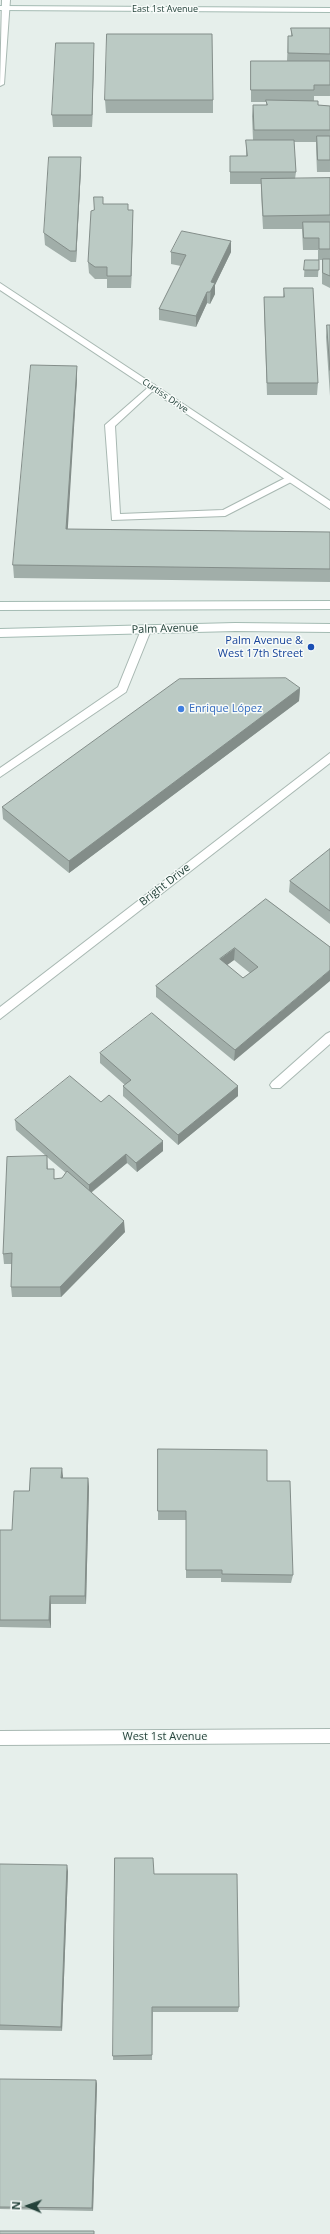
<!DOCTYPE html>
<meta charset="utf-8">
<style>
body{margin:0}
#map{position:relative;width:330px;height:2234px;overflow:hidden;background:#e6efeb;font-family:"Open Sans",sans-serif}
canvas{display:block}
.north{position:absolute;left:8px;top:2186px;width:40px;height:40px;-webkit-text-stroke:3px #f7fbf9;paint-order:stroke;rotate:272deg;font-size:11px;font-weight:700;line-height:16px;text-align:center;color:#24423a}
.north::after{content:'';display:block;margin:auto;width:14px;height:18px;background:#24423a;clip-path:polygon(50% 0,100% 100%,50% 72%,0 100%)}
</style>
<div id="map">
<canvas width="330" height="2234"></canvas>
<div class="north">N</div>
</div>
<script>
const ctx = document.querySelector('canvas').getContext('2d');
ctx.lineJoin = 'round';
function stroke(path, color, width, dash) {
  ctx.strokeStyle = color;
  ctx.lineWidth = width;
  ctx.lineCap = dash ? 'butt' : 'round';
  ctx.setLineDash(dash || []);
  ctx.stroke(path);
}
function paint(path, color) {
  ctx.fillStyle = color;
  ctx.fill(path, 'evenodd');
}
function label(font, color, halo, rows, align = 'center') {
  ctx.font = font + ' "Open Sans",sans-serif';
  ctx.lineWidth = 3;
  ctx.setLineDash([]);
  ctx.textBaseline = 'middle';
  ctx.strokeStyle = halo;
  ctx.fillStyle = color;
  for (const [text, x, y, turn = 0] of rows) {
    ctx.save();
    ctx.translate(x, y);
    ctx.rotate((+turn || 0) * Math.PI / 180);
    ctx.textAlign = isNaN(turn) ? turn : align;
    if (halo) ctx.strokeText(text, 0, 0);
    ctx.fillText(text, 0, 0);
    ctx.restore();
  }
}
const lane = new Path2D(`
 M152 384 155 385V389L115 426 120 514 223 510 287 477H293V481L225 516 112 520 105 425Z
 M146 626 151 630 126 692 0 777V768L118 687 141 630Z
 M330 1032V1044L280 1088H272L270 1085 272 1082 326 1034Z`);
const street = new Path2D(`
 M2 0H10L4 84 0 86Z
 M0 283 330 501V509L0 290Z
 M330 753V763L0 1019V1007Z
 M330 1729V1743L0 1745V1731Z`);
const secondary = new Path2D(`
 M0 6 330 8V12L0 10Z
 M330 601V609L0 610V602Z
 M235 623 330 624V632L235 631 0 637V629Z`);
stroke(lane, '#a8b8b2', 2);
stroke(street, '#a8b8b2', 2);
stroke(secondary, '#a4bbb3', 2);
paint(lane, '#fff');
paint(street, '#fff');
paint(secondary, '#fff');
paint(new Path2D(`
 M291 28H330V96H314V101L318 105 330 106V172H317L316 148V142H294L296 172 295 179 330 178V288L322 284V260H319L318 277H304L305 260H318V250H303L302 229H263L261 192V184H230V156H246V140H253L252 116 253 105H266V102H251V61H287L288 36H291Z
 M94 54 92 127H53L52 115Z
 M105 100H213V113H106Z
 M81 168 76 262H71L45 245 44 233Z
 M103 204 128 210H133L131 288H107V279H95L89 273 88 262 94 210Z
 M231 241V252L215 285V294L210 304 207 303 196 327 159 320V309L181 266 171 264V252Z
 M284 288 318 383 317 395H267L264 309V297H283Z
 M327 325H330V396L326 337Z
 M77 366V379L67 529 330 532V582L14 578 13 565Z
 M300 688 299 701 69 873 3 819 2 807Z
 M330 849V924L289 892 290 881Z
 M266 899 330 947 234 1061 156 997V986ZM234 960 250 973 243 978 227 965Z
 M100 1053 238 1086V1096L178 1145 123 1096V1086L125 1085 100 1063Z
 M101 1102 163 1151 137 1172 127 1163 91 1193 125 1232 61 1297H12L11 1287 12 1264H4L3 1254 46 1156 16 1130 15 1120ZM47 1157 66 1173 62 1178 55 1179 48 1169Z
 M158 1449 267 1481 293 1575 291 1583 221 1582V1578H186V1520H158Z
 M63 1476V1478H88L89 1487 86 1604H51V1628L0 1627V1530H12L29 1491Z
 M0 1864 68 1871 62 2031 0 2030Z
 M154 1874 239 2007 238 2012H153L152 2060H113V2056Z
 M0 2079 96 2080 97 2084 93 2211 0 2209Z`), '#a1aea9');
paint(new Path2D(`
 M94 43V54L92 127V115Z
 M81 157V168L76 262V251Z
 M133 210V222L131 288V276Z
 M231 241V252L215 285V294L210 304 211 282Z
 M207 292V303L196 327V316Z
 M77 366V379L67 542 66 529Z
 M300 688 299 701 69 873V861Z
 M235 948 234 960 219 971 220 959Z
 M330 970V981L234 1061 235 1050Z
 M238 1086V1096L178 1145V1135Z
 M163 1141V1151L137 1172 136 1163Z
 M126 1154 127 1163 89 1194V1185Z
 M124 1221 125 1232 61 1297 60 1287Z
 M62 1468 63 1476 62 1487 61 1478Z
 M88 1478 89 1487 86 1604 85 1596Z
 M50 1596 51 1604V1628L49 1620Z
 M67 1865 68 1871 62 2031 61 2027Z
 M96 2080 97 2084 93 2211 92 2208Z`), '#838d89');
const building = new Path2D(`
 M291 28H330V54L288 53V36H292Z
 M107 34H212L213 100H105Z
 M56 43H94L92 115H52Z
 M251 61H330V85H314V90H251Z
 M266 100 318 101V105L330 106V130H254L253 105H267Z
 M317 136H330V160H318Z
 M246 140H294L296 172H230V156H247Z
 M49 157H81L76 251H70L44 233Z
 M330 178V215L263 216 261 179Z
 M94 197H103V204H128V210H133L131 276H107V267H95L88 262 91 211 94 210Z
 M303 222H330V249H319V238H304Z
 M182 231 231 241 211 282 215 283 210 292H207L196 316 159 309 186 255 171 252Z
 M323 259H330V276L323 273Z
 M305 260H319V270H304Z
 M284 288H313L318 383H267L264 297H284Z
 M327 325H330V370Z
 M31 365 77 366 66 529 330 532V569L13 565Z
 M286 678 300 688 69 861 2 807 179 679Z
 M330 849V911L290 881Z
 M266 899 330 947V970L235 1050 156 986ZM235 948 258 967 243 978 220 959Z
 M152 1013 238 1086 178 1135 123 1086 131 1080 100 1053Z
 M70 1076 101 1102 109 1095 163 1141 136 1163 126 1154 89 1185 15 1120Z
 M47 1156V1169H54V1179L62 1178 67 1171 124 1221 60 1287H11L12 1253 3 1254 7 1157Z
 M158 1449 267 1450V1481H290L293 1575 222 1574V1570H186V1511H158Z
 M31 1468H62L61 1478H88L85 1596H50L49 1620H0V1530H12L14 1491H29Z
 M115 1858H153L154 1874H237L239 2007H152V2055L113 2056Z
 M0 1864 67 1865 61 2027 0 2025Z
 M0 2079 96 2080 92 2208 0 2207Z
 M0 2231H94V2234H0Z`);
paint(building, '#bbcac4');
stroke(building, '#838d89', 1);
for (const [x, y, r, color] of [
 [311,647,4,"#1a4fb4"],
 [181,709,4,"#3f7fe0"]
]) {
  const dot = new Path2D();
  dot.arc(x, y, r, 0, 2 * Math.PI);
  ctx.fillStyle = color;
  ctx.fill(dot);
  stroke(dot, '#f7fbf9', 1.5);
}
label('9px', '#24423a', '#f7fbf9', [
 ["East 1st Avenue",165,9],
 ["Curtiss Drive",165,396,34]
]);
label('11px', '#24423a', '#f7fbf9', [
 ["Palm Avenue",165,629,-2],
 ["Bright Drive",165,885,-38],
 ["West 1st Avenue",165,1737]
]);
label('11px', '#164399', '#f7fbf9', [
 ["Palm Avenue &",303,641],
 ["West 17th Street",303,654]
], 'right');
label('11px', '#366cbe', '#f7fbf9', [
 ["Enrique López",189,709]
], 'left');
</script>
